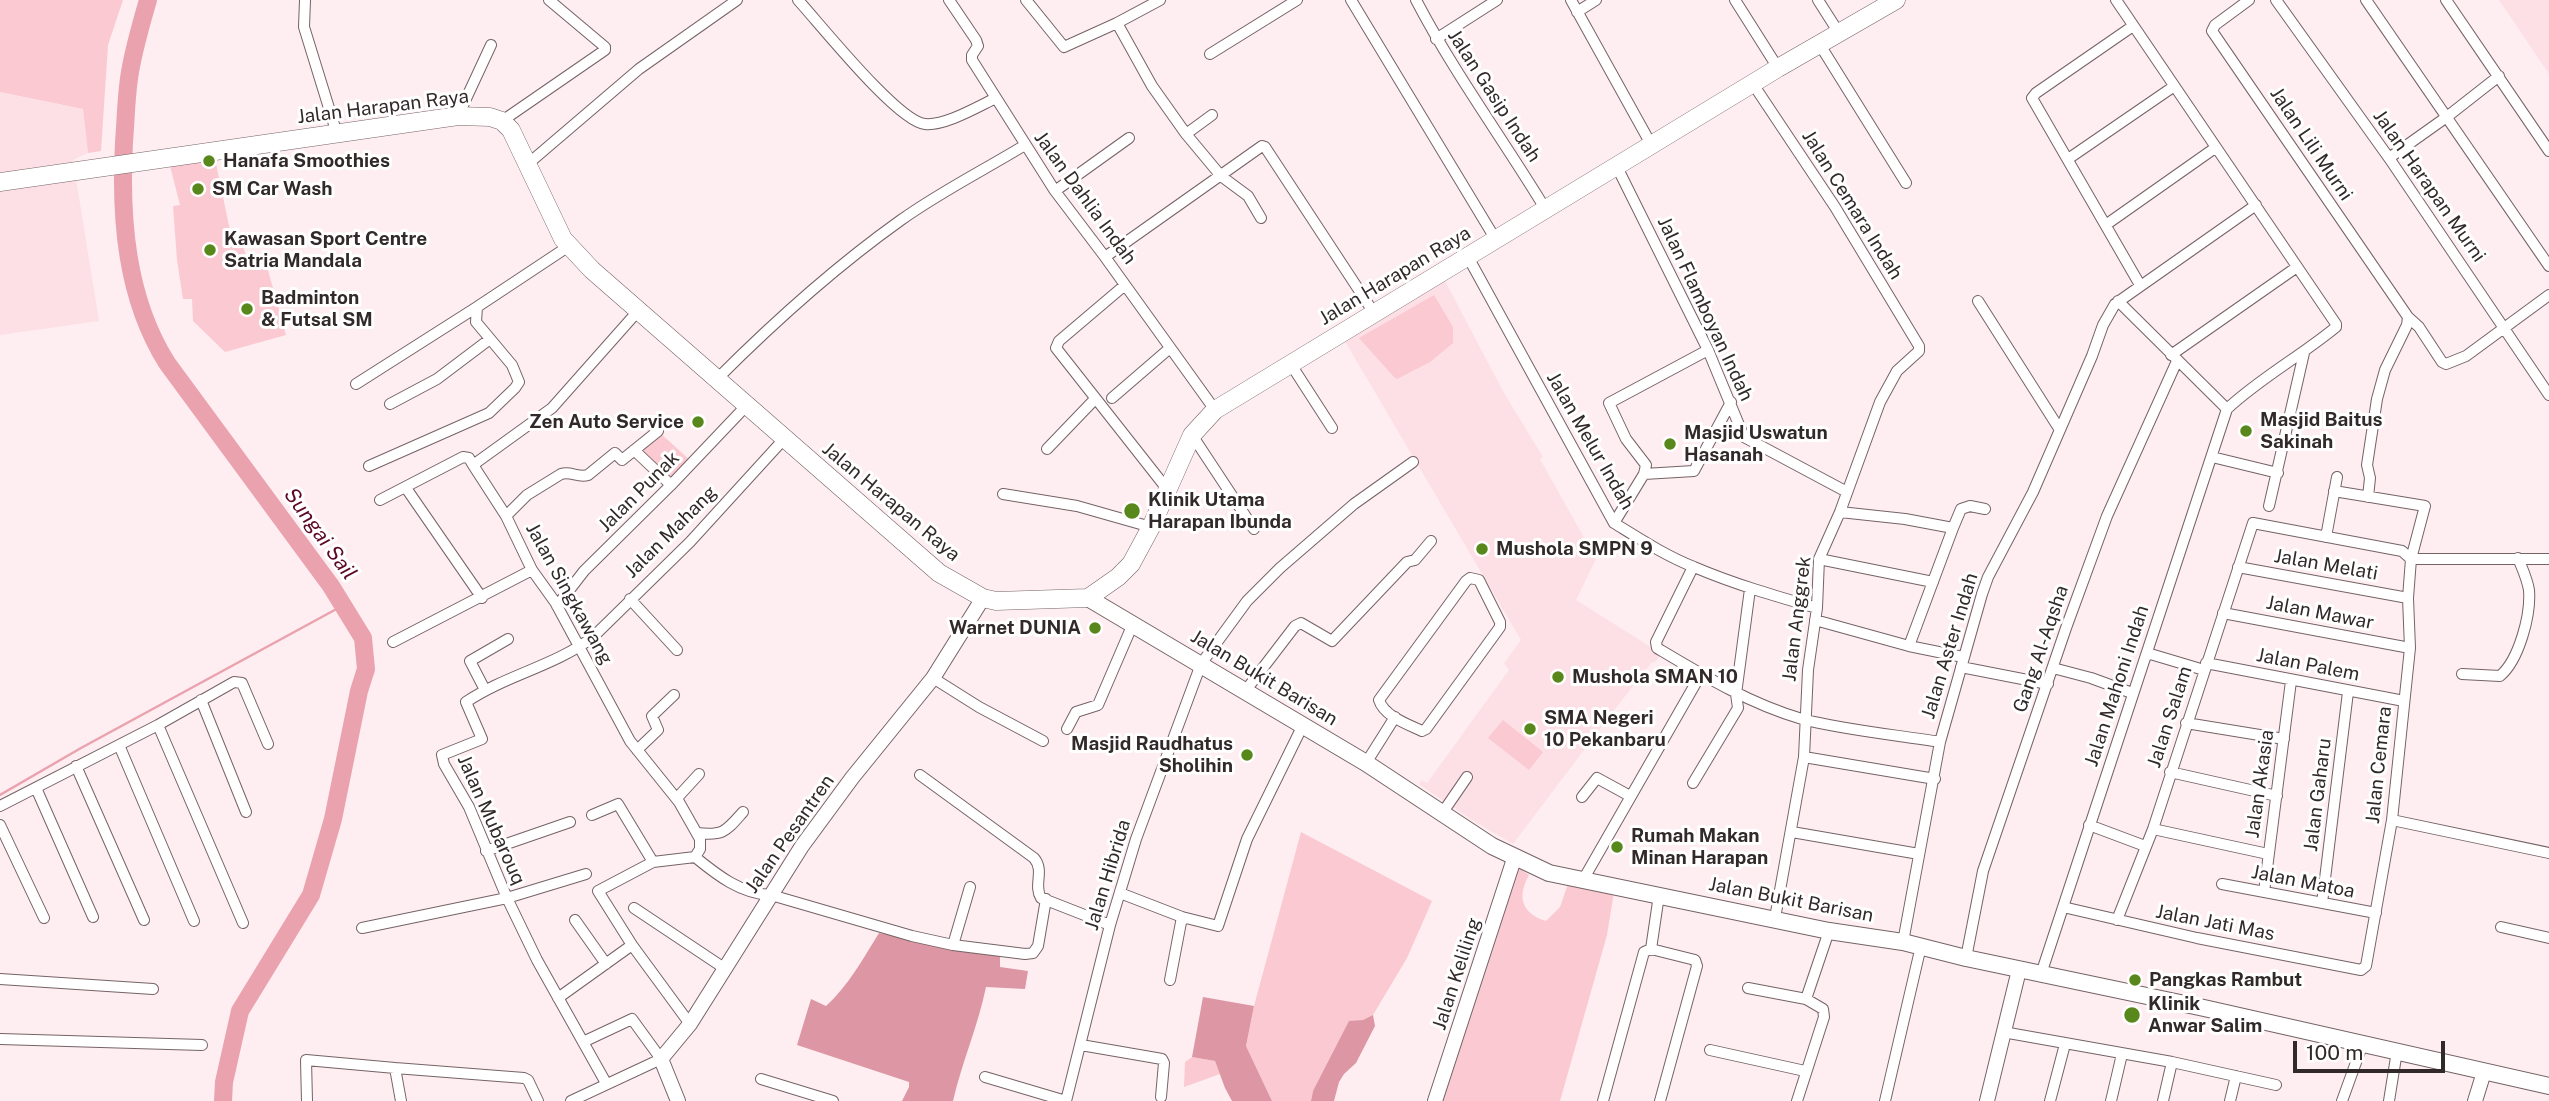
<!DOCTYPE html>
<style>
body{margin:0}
#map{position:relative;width:2549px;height:1101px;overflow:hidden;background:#feeef1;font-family:"Public Sans",sans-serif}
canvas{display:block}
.scale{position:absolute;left:2293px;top:1041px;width:152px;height:32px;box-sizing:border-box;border:4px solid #31292a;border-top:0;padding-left:9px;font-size:21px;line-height:24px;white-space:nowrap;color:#31292a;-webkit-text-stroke:5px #fff;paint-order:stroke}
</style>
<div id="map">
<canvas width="2549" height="1101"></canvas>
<div class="scale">100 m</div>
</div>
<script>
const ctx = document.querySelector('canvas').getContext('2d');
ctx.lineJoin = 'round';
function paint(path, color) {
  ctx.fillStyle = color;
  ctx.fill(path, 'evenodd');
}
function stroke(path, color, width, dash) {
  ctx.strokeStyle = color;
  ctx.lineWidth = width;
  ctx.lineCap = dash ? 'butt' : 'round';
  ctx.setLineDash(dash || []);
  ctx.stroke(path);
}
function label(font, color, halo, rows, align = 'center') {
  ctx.font = font + ' "Public Sans",sans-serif';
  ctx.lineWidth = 6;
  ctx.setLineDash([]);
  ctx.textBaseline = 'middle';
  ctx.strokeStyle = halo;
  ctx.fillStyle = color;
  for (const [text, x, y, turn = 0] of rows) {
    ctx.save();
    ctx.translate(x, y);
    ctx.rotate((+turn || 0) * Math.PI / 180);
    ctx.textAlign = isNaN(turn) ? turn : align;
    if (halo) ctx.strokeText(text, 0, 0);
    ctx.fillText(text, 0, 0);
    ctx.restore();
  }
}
paint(new Path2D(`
 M2499 0H2549V74Z
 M0 92 83 109 88 153 73 160 99 321 0 335Z
 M1443 277 1504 393 1543 457 1540 459 1596 559 1576 600 1662 654 1654 663 1652 662 1615 709 1513 844 1472 820 1419 784 1422 780 1427 783 1509 670 1504 663 1521 640 1343 338Z`), '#fde0e5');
paint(new Path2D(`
 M0 0H123L108 45 101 151 88 153 83 109 0 92Z
 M214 154 233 245 242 244 246 255 264 256 286 335 225 352 193 321 192 299H183L177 260 173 206 180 205 169 162Z
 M1434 295 1453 327V343L1430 362 1397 379 1394 377 1359 338Z
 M659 432 691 461 672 480 640 450Z
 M1503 720 1543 752 1529 770 1488 738Z
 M1301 832 1432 901 1407 958 1373 1015 1363 1020 1313 1091 1311 1101H1272L1246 1046 1254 1006Z
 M1519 868 1529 875C1517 897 1521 913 1546 921L1560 907 1568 884 1614 892 1607 935 1560 1101H1437Z
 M1192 1057 1215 1061 1220 1074 1184 1087 1185 1062Z`), '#fbc9d1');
paint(new Path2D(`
 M879 933 1000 956V967L1028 971 1025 989 986 987C978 1026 962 1062 953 1101H902L909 1087V1082L797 1045 811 999 826 1006C848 986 863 959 879 933Z
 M1203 997 1254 1006 1246 1046 1272 1101H1232L1225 1088 1215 1061 1192 1057Z
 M1373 1015 1375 1026 1356 1063 1344 1074 1339 1082 1334 1101H1311L1313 1091 1349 1021 1363 1020Z`), '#dd96a3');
stroke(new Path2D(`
 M0 795 81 748 342 606`), '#eaa2af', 2.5);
stroke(new Path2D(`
 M148 0C141 24 134 48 130 72 126 95 126 118 124 142 120 218 126 298 167 363L331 586 363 638 366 669 359 691 333 819 311 895 240 1011 224 1082 223 1101`), '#eaa2af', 18);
const minor = new Path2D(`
 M305 0 304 27 337 134
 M798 0C820 24 898 122 925 124 945 126 977 107 996 98
 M949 0 976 40 978 46 972 55V60L1055 191 1105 257 1215 410
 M1026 0 1064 47 1117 23
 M1160 0 1117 23 1152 86 1186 134 1221 176 1248 196 1261 218
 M1351 0 1496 240
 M1416 0C1454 73 1503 139 1546 210
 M1571 0 1652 146
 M1735 0 1778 68
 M1818 0 1839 33
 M2116 0 2336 324V327C2301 356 2260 378 2227 409
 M2249 0 2215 25 2212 31 2408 317 2407 325 2385 370 2377 399 2367 465 2370 478 2368 497
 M2276 0 2389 158 2549 395
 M2366 0 2549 266
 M2446 0 2549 151
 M1577 12 1596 0
 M2133 26 2036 93 2032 98 2140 285
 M1436 39 1497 0
 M1820 45 1906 183
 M1210 54 1297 0
 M1753 84 1835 207 1919 346V351L1897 371 1880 402 1840 512 1819 559 1817 608 1808 670 1804 757 1775 918
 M458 116 491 45
 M502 121 605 50V47L549 0
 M1186 134 1212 115
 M2389 158 2448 116 2499 76
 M2068 159 2173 87
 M529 163 639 69 737 0
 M1617 167 1708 350 1744 437 1847 492
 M1055 191 1129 138
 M2107 224 2215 148
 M1105 257 1262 146 1265 147 1374 313
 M1468 257 1614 523C1640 539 1666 556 1694 567 1734 584 1775 596 1817 608
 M1125 285 1059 341 1056 348 1167 489
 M1978 301 2060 430
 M2118 301 2227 409
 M638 311 552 408 473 465 506 516 532 570 555 602 630 741 679 802 700 839V849L695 857C717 875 741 894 771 895L912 936 953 945 1025 954 1033 953 1038 946 1046 899
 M2408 317 2419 327 2442 362 2446 364 2466 356 2549 295
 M2171 355 2297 267
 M1290 363 1332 428
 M718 378C775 321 835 267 901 220 940 192 984 170 1025 145
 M356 384 477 307
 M1112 398 1170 348
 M390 404 437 379 490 339
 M1192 435 1254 529
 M1047 449 1095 399
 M634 450 671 485
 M2212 457 2278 473
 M369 466 489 413 515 388 519 382 512 365 476 322 477 307 569 246
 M1644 474 1646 465 1626 439 1609 403 1708 350
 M406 488 482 598
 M1003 494 1077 506 1151 527
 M380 500 463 457 469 458 473 465
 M2269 506 2304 353
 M1840 512 1905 519 1953 528 1909 646
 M506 516 527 495 561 474C571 471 578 478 588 475L615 453 622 460 658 431
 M1614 523 1644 474 1694 471 1731 402
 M1953 528 1961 509 1970 506 1985 509
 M2326 537 2337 477
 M1819 559 1933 582
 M2411 559H2549
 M1693 567 1656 642 1657 648C1704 676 1750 704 1802 719 1844 730 1897 735 1940 742
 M2238 567 2408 598
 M1470 578 1479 580 1500 622V627L1426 729 1422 731C1407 724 1384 716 1379 700L1466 581Z
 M630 599 677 650
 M557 606 584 571 671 485 747 405
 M2223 613 2410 648
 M1815 620 1909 646 1963 657
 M393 642 532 570
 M2147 653 2204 670
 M2206 663 2404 701
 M1961 667 2048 684
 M2053 668 2091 678 2132 693
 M2462 674 2500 676C2519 660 2531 615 2529 590 2527 578 2522 568 2518 558
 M933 678 979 707 1043 741
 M485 690 470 661 508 639
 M1246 690 1295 626 1301 623 1332 641 1407 562 1415 560 1431 541
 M201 700 246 812
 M2186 723 2284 739
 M158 725 243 923
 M1067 729 1076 712 1098 705 1132 626
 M119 745 194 921
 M637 750 658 730 652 716 674 695
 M1804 757 1935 779
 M1366 763 1395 717
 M76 766 144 920
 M2170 772 2277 796
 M920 775 1034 858C1045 871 1033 885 1041 898L1110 925
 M1693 783 1738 708 1736 694 1750 589
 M36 788 93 917
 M1582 797 1597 778 1630 796
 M677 798 699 774
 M0 806 158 725 234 682 242 683 268 744
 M1443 812 1467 777
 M592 815 618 804 653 862 695 857
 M2392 820 2549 853
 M0 825 44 918
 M2089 825 2145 846
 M2153 829 2268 854
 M1792 832 1919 854
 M697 833C724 836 726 831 743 812
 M486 851 570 822
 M653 862 598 891 632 945 690 1024
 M1583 880 1701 674
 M2222 884 2376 913
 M2264 892 2291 681
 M1120 893 1182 917 1218 926 1247 839 1302 727
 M2322 903 2348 692
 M2063 907 2197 938 2361 970 2366 966 2392 820 2410 648 2408 598 2411 559 2425 506 2334 491
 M634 908 724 968
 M575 920 606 964
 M2117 920 2153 829 2253 523 2402 551 2411 559
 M2501 927 2549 938
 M362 928 507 898 586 874
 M1903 942 1940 742 1982 594 1988 577 2033 492 2092 356 2103 325 2115 304 2256 205
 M953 945 970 887
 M1651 949 1659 895
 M1966 958 1983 871 2066 628 2107 516 2177 361
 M2041 974 2227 409
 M0 979 153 989
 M1170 980 1182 917
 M1748 988 1806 999
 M558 998 632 945
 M2003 1032 2172 1062 2276 1085
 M0 1039 202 1045
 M1081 1045 1162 1059 1164 1063 1161 1097
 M1710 1050 1805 1071
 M395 1068 524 1078 528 1080 538 1101
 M985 1077 1066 1101
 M761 1079 833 1101
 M606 1083 537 960 507 898 469 807 444 764 442 755 482 739 466 702C506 675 555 666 593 637L690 542 784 439
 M307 1101 306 1060 395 1068 401 1101
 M571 1101 661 1059 632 1019 583 1042
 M1066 1101 1110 925 1136 839 1201 664 1247 601 1280 568 1354 504 1413 462
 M1603 1101 1644 952 1651 949 1695 960 1697 966 1660 1101
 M1797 1101 1824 1017 1823 1009 1806 999 1829 931
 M1885 1101 1921 946
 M2050 1101 2065 1044
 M2111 1101 2122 1054
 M2163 1101 2172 1062
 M2230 1101 2236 1076
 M2342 1101 2363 1043
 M2389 1101 2397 1051`);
const tertiary = new Path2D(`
 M678 1101 661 1059 690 1024 802 846 852 778 933 678 983 598
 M1435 1101 1514 859
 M1987 1101 2019 970
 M2475 1101 2484 1072`);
const secondary = new Path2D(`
 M1088 598 1366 763 1492 846 1549 873 1829 931 1903 942 1966 958 2204 1008 2549 1086`);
const primary = new Path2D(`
 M0 182 458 116 490 117 502 121 511 130 563 239 592 270 939 573 983 598 996 601 1088 598 1118 577 1131 564 1151 527 1192 435 1215 410 1778 68 1896 0`);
stroke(minor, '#756366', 12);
stroke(tertiary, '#756366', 16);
stroke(secondary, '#756366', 18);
stroke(primary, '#756366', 19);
stroke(minor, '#fff', 10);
stroke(tertiary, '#fff', 14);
stroke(secondary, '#fff', 16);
stroke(primary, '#fff', 18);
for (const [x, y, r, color] of [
 [209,161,7,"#58881c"],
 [198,189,7,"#58881c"],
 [210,250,7,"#58881c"],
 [247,309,7,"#58881c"],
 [698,422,7,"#58881c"],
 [2246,431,7,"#58881c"],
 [1670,444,7,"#58881c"],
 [1132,511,9,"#58881c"],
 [1482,549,7,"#58881c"],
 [1095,628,7,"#58881c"],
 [1558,677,7,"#58881c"],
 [1530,729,7,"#58881c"],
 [1247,755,7,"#58881c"],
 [1617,847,7,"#58881c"],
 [2135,980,7,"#58881c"],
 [2132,1015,9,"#58881c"]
]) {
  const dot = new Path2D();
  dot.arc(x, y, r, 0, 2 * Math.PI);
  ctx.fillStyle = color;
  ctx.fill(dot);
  stroke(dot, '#fff', 2.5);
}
label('19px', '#31292a', '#fff', [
 ["Jalan Gasip Indah",1494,96,57],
 ["Jalan Harapan Raya",383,107,-7],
 ["Jalan Lili Murni",2311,144,56],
 ["Jalan Harapan Murni",2429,186,55],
 ["Jalan Dahlia Indah",1085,198,54],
 ["Jalan Cemara Indah",1852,205,58],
 ["Jalan Harapan Raya",1395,276,-31],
 ["Jalan Flamboyan Indah",1705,309,65],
 ["Jalan Melur Indah",1590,441,60],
 ["Jalan Punak",639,492,-45],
 ["Jalan Harapan Raya",891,502,40],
 ["Jalan Mahang",671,532,-45],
 ["Jalan Melati",2326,565,10],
 ["Jalan Singkawang",569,594,61],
 ["Jalan Mawar",2320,613,11],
 ["Jalan Anggrek",1797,619,-83],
 ["Jalan Aster Indah",1950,646,-73],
 ["Gang Al-Aqsha",2041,649,-71],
 ["Jalan Palem",2308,665,11],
 ["Jalan Bukit Barisan",1264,678,31],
 ["Jalan Mahoni Indah",2117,686,-72],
 ["Jalan Salam",2170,717,-72],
 ["Jalan Cemara",2379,765,-84],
 ["Jalan Akasia",2260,784,-82],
 ["Jalan Gaharu",2318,795,-83],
 ["Jalan Mubarouq",491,820,66],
 ["Jalan Pesantren",790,834,-55],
 ["Jalan Hibrida",1108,875,-73],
 ["Jalan Matoa",2303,882,11],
 ["Jalan Bukit Barisan",1791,900,11],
 ["Jalan Jati Mas",2215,923,11],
 ["Jalan Keliling",1457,974,-72]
]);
label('bold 19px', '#31292a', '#fff', [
 ["Hanafa Smoothies",223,161],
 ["SM Car Wash",212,189],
 ["Kawasan Sport Centre",224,239],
 ["Satria Mandala",224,261],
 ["Badminton",261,298],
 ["& Futsal SM",261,320],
 ["Masjid Baitus",2260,420],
 ["Sakinah",2260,442],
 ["Zen Auto Service",684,422,"right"],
 ["Masjid Uswatun",1684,433],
 ["Hasanah",1684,455],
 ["Klinik Utama",1148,500],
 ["Harapan Ibunda",1148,522],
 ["Mushola SMPN 9",1496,549],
 ["Warnet DUNIA",1081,628,"right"],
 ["Mushola SMAN 10",1572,677],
 ["SMA Negeri",1544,718],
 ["10 Pekanbaru",1544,740],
 ["Masjid Raudhatus",1233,744,"right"],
 ["Sholihin",1233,766,"right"],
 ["Rumah Makan",1631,836],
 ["Minan Harapan",1631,858],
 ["Pangkas Rambut",2149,980],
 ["Klinik",2148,1004],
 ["Anwar Salim",2148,1026]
], 'left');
label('italic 21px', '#5d0826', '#fff', [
 ["Sungai Sail",320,534,54]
]);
</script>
